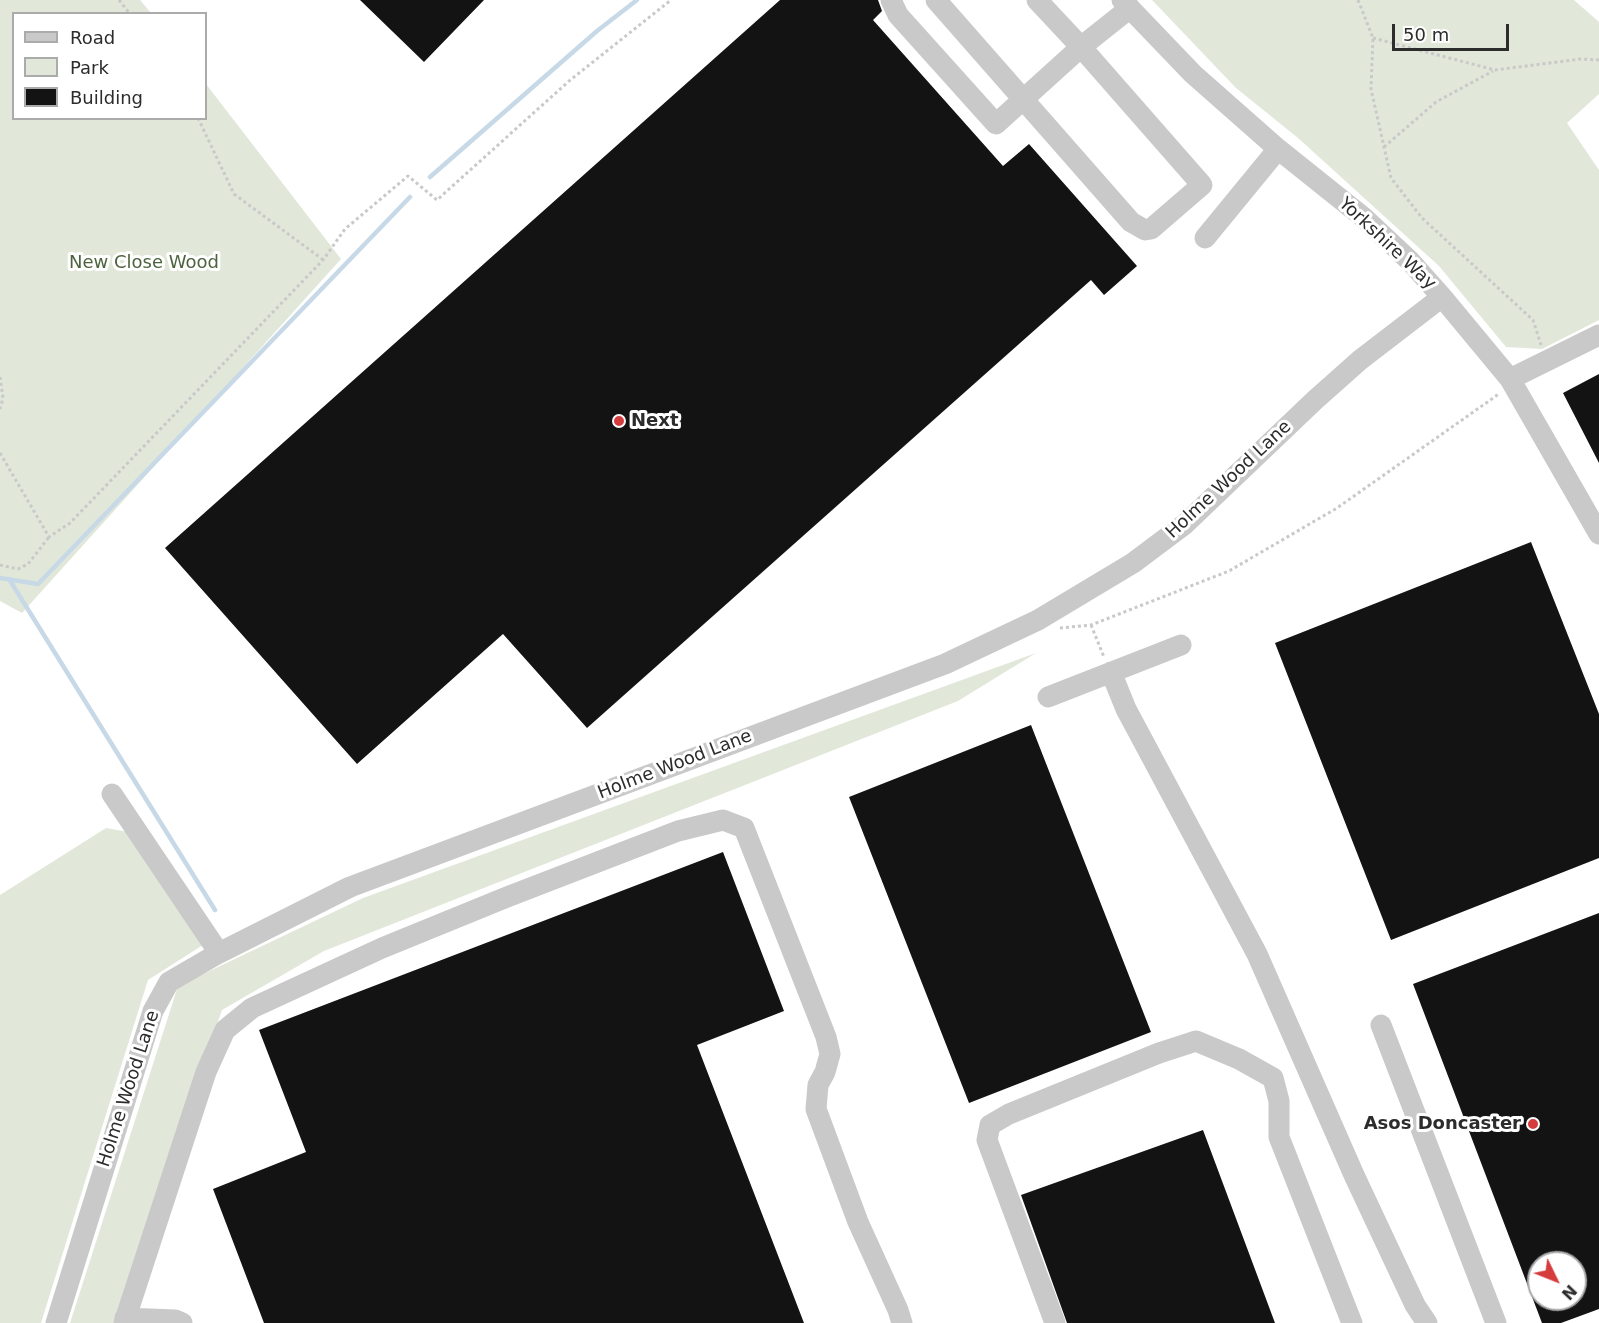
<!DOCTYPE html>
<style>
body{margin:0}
#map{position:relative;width:1599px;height:1323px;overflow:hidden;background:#fff;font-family:"DejaVu Sans",sans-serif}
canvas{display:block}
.legend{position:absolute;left:12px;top:12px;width:195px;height:108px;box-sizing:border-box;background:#fff;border:2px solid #ababab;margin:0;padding:8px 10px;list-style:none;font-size:18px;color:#2c2c2c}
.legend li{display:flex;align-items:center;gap:12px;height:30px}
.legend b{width:30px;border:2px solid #ababab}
.north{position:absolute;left:1527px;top:1251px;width:60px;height:60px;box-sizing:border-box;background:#fff;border:2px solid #ababab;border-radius:50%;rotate:133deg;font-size:16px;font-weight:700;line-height:24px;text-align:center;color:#2c2c2c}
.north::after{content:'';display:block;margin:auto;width:21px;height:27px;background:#d43c3d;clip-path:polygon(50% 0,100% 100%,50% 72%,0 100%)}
.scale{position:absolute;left:1392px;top:24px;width:117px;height:27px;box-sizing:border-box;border:3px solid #2c2c2c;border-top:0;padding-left:8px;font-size:18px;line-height:21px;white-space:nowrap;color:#2c2c2c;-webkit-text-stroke:4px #fff;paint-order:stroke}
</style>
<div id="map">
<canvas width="1599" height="1323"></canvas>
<ul class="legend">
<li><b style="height:8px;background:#c9c9c9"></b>Road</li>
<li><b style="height:16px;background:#e1e8da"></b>Park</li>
<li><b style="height:16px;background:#131313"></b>Building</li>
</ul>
<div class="north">N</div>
<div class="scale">50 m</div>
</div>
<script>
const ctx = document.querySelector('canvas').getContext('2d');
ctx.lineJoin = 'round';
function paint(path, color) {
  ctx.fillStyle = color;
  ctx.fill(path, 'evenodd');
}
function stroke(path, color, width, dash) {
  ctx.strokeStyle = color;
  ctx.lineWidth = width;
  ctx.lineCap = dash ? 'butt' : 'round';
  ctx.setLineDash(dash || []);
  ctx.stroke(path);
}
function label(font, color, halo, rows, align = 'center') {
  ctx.font = font + ' "DejaVu Sans",sans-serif';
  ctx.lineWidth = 6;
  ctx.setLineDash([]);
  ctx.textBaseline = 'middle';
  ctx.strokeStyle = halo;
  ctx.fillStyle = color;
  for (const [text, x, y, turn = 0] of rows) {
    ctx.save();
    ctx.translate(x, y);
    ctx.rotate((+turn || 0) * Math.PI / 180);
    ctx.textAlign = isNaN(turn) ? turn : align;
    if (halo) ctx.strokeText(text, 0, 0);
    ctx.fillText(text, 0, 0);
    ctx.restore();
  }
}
paint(new Path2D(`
 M0 0H140L151 13 14 14V118H206V84L341 259 22 613 0 601Z
 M1152 0H1574L1599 22V94L1567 123 1599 170V320L1542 349 1506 347 1439 266 1298 138 1236 88Z
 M1036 653 958 701 324 951 222 1010 115 1323H70L178 986 363 898Z
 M106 828 134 833 203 945 148 980 41 1323H0V895Z`), '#e1e8da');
stroke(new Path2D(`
 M430 177 597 31 637 0
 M0 578 38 584 410 197
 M9 579 215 910`), '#c7d9e7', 4.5);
paint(new Path2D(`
 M360 0H484L424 62Z
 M780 0H878L882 11 873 20 1003 166 1029 144 1137 266 1104 295 1091 280 587 728 503 634 357 764 165 548Z
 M1599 374V463L1563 393Z
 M1531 542 1599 714V858L1391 940 1275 643Z
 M1031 725 1151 1032 969 1103 849 797Z
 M723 852 784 1011 697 1045 804 1323H264L213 1189 306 1152 259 1030Z
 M1599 913V1309L1561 1323H1542L1413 984ZM1539 1263H1575V1299H1539Z
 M1203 1130 1275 1323H1067L1021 1195Z`), '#131313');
stroke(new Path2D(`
 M119 0 130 14
 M1358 0 1373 38 1371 89 1391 178 1422 218 1533 320 1541 345
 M1373 38 1495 70 1581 59 1599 60
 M198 118 234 194 322 259
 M1384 147 1436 102 1493 71
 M0 377 3 398 0 409
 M0 453 49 537 70 523 323 260 345 229 408 176 437 200 569 81 671 0
 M0 565 18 569 28 564 49 537
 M1091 625 1104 657
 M1060 628 1091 625 1229 571 1337 508 1496 396 1499 392`), '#c9c9c9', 3, [3, 3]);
stroke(new Path2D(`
 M891 0 898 15 996 124 1081 47 1130 8
 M936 0 1131 222 1145 230 1151 229 1202 185 1081 47 1037 0
 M1122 0 1193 74 1278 149 1363 217 1410 261 1442 297 1510 379 1599 534
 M1205 238 1278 149
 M1510 379 1599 335
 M1111 672 1126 709 1257 954 1354 1175 1415 1305 1427 1323
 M1048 697 1181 645
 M112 794 219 953
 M1381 1025 1496 1323
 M125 1318 175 1320 182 1323
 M56 1323 153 1011 169 982 219 953 350 887 945 664 1038 620 1133 563 1185 524 1315 400 1360 360 1442 297
 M124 1323 206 1072 225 1030 252 1008 382 948 507 897 678 831 723 820 744 828 826 1037 830 1054 825 1072 818 1085 816 1109 858 1222 898 1310 902 1323
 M1055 1323 987 1140 990 1125 1009 1114 1159 1053 1196 1041 1239 1059 1273 1078 1279 1101V1137L1352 1323`), '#c9c9c9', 21);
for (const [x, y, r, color] of [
 [619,421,6,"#d43c3d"],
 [1533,1124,6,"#d43c3d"]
]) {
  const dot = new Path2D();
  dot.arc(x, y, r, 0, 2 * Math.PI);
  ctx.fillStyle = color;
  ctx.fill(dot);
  stroke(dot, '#fff', 2);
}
label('18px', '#2c2c2c', '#fff', [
 ["Yorkshire Way",1387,244,43],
 ["Holme Wood Lane",1229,480,-43],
 ["Holme Wood Lane",675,765,-21],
 ["Holme Wood Lane",129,1089,-72]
]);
label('18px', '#4c633e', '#fff', [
 ["New Close Wood",144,263]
]);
label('bold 18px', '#2c2c2c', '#fff', [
 ["Next",631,421],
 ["Asos Doncaster",1521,1124,"right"]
], 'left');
</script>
